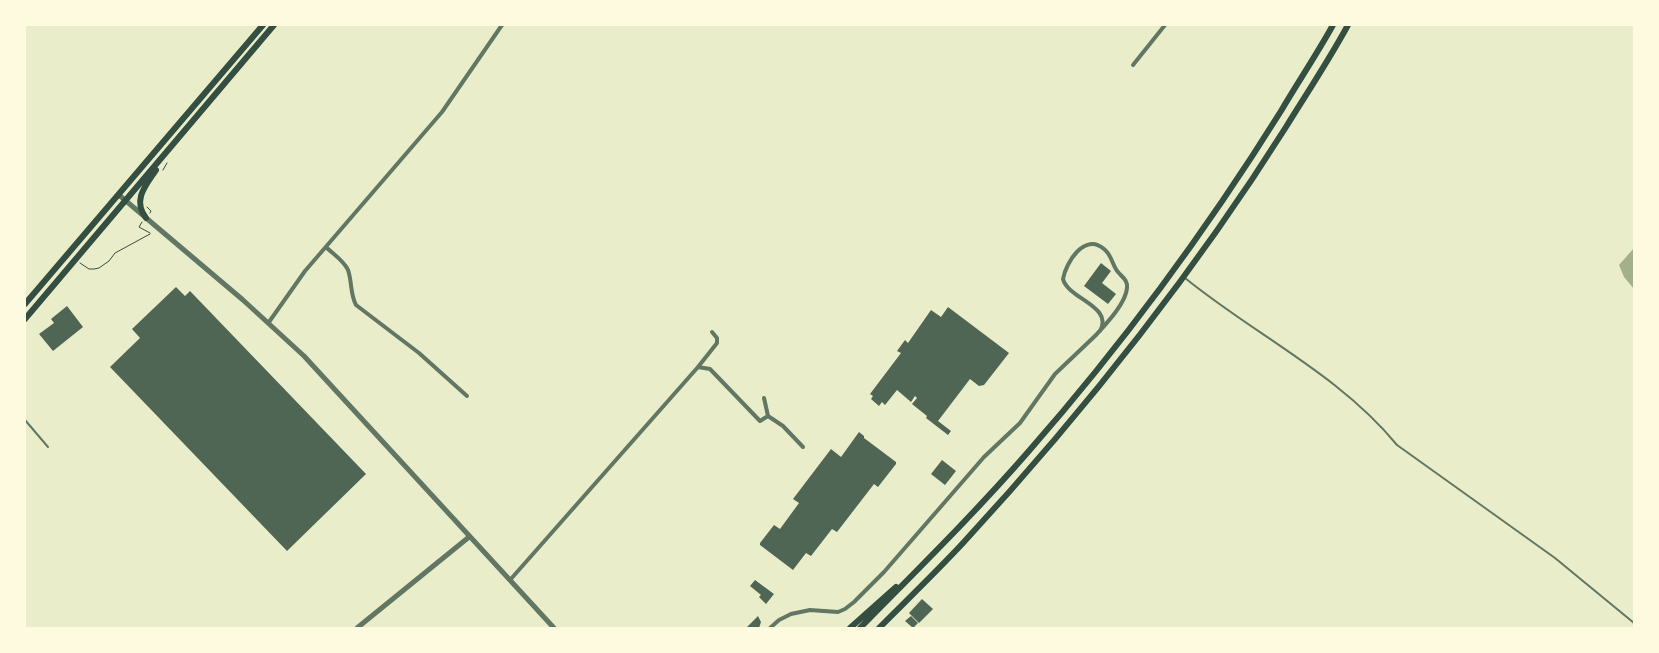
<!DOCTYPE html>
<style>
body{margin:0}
#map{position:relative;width:1659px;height:653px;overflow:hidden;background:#e9edc9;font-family:"Sofia Sans Condensed",sans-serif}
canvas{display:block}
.frame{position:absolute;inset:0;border:26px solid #fefae0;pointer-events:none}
</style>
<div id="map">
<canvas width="1659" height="653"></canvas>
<div class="frame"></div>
</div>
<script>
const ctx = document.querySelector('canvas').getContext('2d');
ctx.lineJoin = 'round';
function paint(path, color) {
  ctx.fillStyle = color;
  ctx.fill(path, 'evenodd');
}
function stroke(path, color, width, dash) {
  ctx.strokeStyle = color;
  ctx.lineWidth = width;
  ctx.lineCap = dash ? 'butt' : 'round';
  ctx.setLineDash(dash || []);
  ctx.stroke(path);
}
paint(new Path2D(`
 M1634 248V289L1624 277 1619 265Z`), '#a3b18a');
paint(new Path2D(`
 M1101 263 1111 271 1102 283 1116 294 1108 304 1084 286Z
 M176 287 185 296 190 291 366 474 287 551 110 367 140 338 132 329Z
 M67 306 83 327 53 351 39 334 54 323 51 319Z
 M948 307 1009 353 984 385 979 386 970 379 938 421 951 431 948 435 926 418 927 416 912 404 917 398 915 396 911 402 897 390 885 405 882 402 879 406 871 399 873 396 870 394 901 353 897 351 905 340 908 343 931 310 941 317Z
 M859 432 864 436V438L896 462V464L878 487 874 484 837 532 832 529 811 556 806 553 793 570 760 545V543L774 525 780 529 799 503 793 499 831 449 841 457Z
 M942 460 956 471 945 485 931 474Z
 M755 580 774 594 766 604 759 597 761 595 750 586Z
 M922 599 933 609 919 623 909 613Z
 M758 616 761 622 759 628H746Z
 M911 616 918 623 913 628 905 621Z`), '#4f6655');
stroke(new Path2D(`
 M163 170 167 163
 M147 207 151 211 150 213
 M142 222 139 227 150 233
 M80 263 89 269H94L99 268 109 261 115 253 150 234`), '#344e41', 1);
stroke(new Path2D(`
 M1185 278C1255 335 1340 375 1397 445L1555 558 1634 623
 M25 420 48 447`), '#617663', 2);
stroke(new Path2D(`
 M1133 65 1165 25
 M326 247C333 254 344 261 348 270 352 281 350 294 356 305L419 353 467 396
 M269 322 305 271 442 112 502 25
 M698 367 717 343V338L712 332
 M768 416 783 426 803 447
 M510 580 698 367 710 369 760 421 768 416 764 398
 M770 628 779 620 791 614 810 610 838 612 845 609 854 602 884 572 984 457 1020 423 1055 374 1096 335C1106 324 1126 303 1127 288 1128 280 1122 277 1118 272 1112 265 1112 255 1104 249 1085 232 1066 262 1063 279 1068 299 1114 306 1100 331`), '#617663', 4);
stroke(new Path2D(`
 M119 195 243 300 304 356 554 628
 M357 628 469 537`), '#617663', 5);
stroke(new Path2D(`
 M146 218C132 200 146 185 156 170
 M25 304 263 25
 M25 319 274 25`), '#344e41', 6);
stroke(new Path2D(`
 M850 628 896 587
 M860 628C917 570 975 513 1028 452 1122 345 1206 231 1281 111 1298 82 1317 54 1333 25
 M879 628C907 600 936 572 963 543 1082 414 1192 276 1286 127 1307 93 1329 60 1348 25`), '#344e41', 6);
</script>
